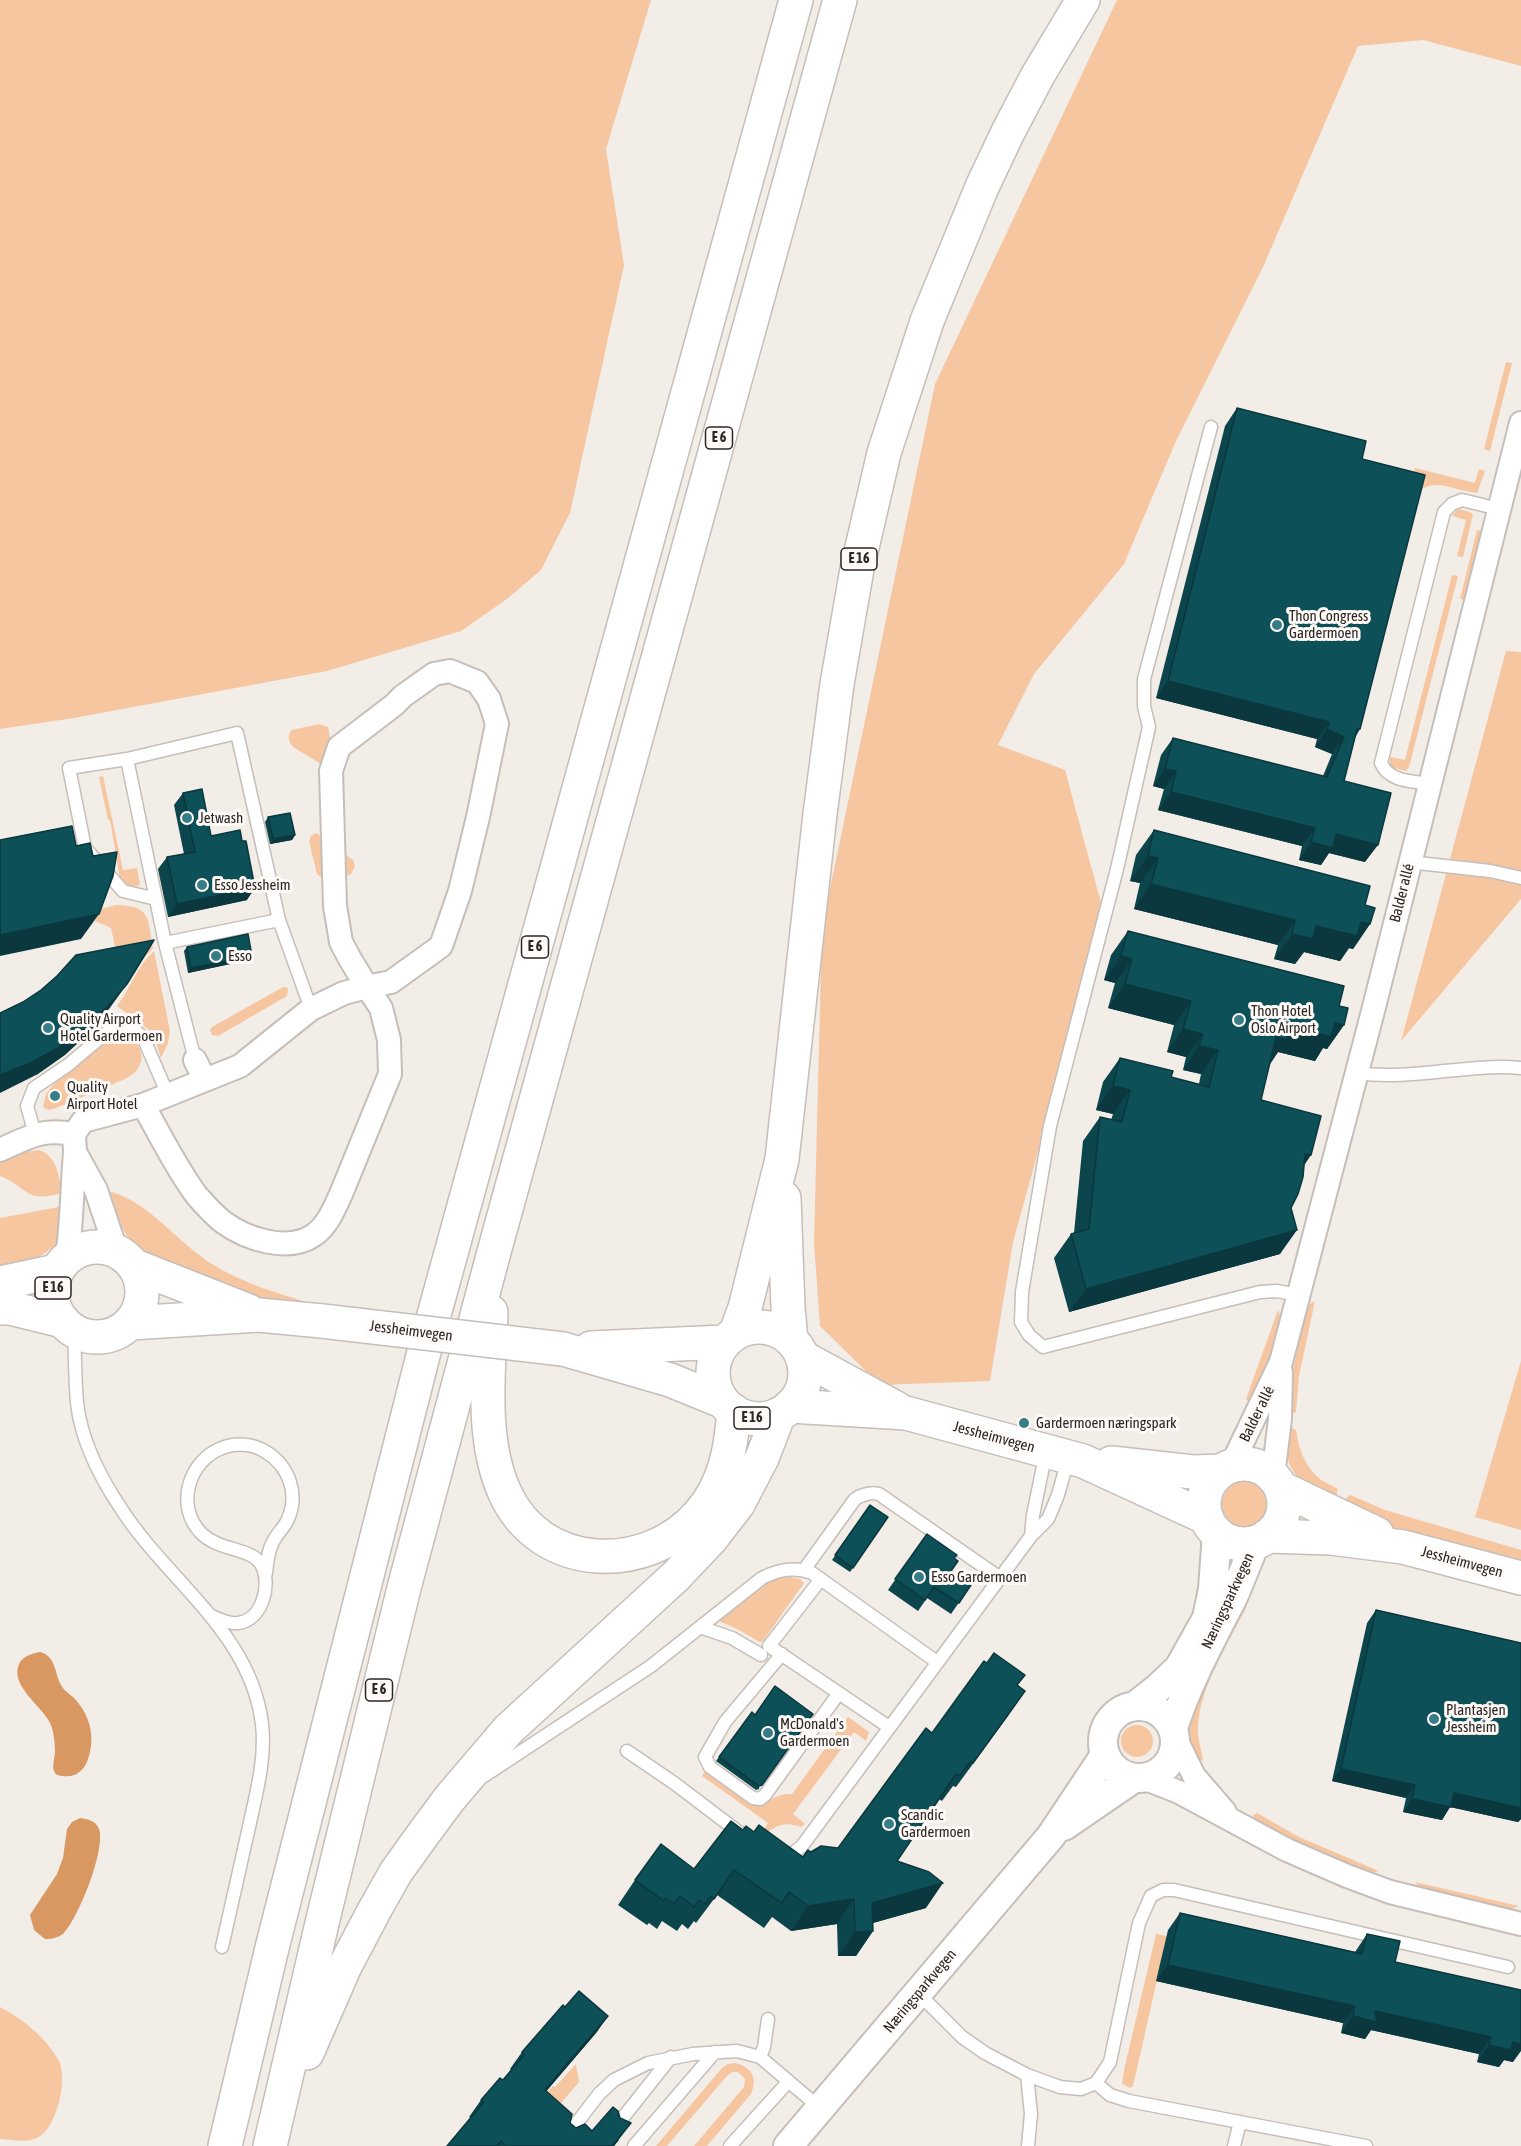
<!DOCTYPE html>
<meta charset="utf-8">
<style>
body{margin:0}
canvas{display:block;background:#f3ede7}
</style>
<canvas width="1521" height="2146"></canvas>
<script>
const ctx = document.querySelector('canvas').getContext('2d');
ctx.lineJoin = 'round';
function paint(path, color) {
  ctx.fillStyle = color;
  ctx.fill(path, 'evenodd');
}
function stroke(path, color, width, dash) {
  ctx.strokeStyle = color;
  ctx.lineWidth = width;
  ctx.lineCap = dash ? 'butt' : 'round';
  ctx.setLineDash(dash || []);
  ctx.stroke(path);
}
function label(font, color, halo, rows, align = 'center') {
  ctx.font = font + ' "Asap Condensed",sans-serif';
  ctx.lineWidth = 6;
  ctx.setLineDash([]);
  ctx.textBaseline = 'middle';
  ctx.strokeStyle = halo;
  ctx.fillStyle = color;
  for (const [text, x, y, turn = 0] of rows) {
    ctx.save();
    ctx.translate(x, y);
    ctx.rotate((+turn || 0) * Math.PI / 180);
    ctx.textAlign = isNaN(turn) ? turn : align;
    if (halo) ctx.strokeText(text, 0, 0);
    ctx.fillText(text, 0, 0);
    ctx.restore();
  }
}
paint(new Path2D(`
 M0 0H651L606 149 624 265 570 513 541 570 507 599 461 631 327 671 74 718 0 729Z
 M1117 0H1521V66L1423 40 1358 46 1263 267 1176 441 1124 564 1034 674 998 745 1065 770 1104 914 1013 1242 990 1381 880 1385 820 1326 814 1243 822 927 935 384Z
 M1506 362 1512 363 1490 451 1484 449Z
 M1415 468 1475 483 1479 469 1485 471 1477 493C1444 489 1434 473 1406 502Z
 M1458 509 1470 512 1473 514 1463 557 1457 556 1466 520 1452 516Z
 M1477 530 1482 531 1465 600 1460 599Z
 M1452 575 1458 576 1409 767 1406 771 1394 768 1390 765V757L1405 760Z
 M1506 651 1521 652V899L1401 1041Z
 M319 724 328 727 335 765 329 769 293 747C288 741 287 735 292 730Z
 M103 776 123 870 137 868 140 885C133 888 125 886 120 879L110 820H108L99 777Z
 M316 833 353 860 355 866 351 874C340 878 325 883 317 874L309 841 311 836Z
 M116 905C152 906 147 918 153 948L141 961 119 965 111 928 95 921 100 909Z
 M154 951 170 1031 168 1043 161 1058 156 1042 148 1029 117 1006C130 989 137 966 154 951Z
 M283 987 288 988 287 996 218 1036 212 1035 210 1030 212 1027Z
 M124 1035C139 1039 147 1057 137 1070 134 1074 129 1076 125 1079L56 1108 49 1110 44 1108 43 1106 46 1094 53 1085 110 1037Z
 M39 1150C57 1156 59 1176 62 1193 25 1204 28 1187 0 1176V1163L25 1152Z
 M112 1192C151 1204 177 1242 212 1264 242 1283 277 1293 310 1303L301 1304 232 1292 155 1260 141 1250 127 1236 112 1211 105 1193Z
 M64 1206 58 1244 30 1263 0 1273V1218Z
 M1315 1301 1299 1376 1296 1412 1294 1413 1289 1412 1293 1369 1308 1305Z
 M1278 1310 1281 1318 1271 1354 1251 1403 1246 1399Z
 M1521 1361V1530L1475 1517Z
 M1288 1426 1296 1430C1299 1450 1305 1467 1321 1480 1326 1483 1333 1486 1338 1489L1334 1505C1315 1492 1290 1479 1287 1454 1286 1445 1288 1435 1288 1426Z
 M1222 1504a23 23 0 1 1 46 0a23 23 0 1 1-46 0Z
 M1350 1495 1385 1510 1521 1550V1565L1388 1527 1344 1500Z
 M784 1576 800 1579 804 1583 763 1641 760 1642 737 1629 719 1621 768 1582Z
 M1239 1602 1247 1606C1229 1641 1200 1686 1198 1726 1197 1737 1201 1748 1203 1759L1200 1763C1191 1748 1188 1736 1189 1718Z
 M848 1717 869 1732 866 1741 854 1732 793 1814 805 1824 801 1827C784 1821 776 1825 763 1836H760L768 1823 702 1776 705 1771 755 1805C768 1802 778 1793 792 1794Z
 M1121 1741a16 16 0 1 1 32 0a16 16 0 1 1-32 0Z
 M1257 1813 1299 1837 1379 1871 1371 1873 1356 1869 1296 1842 1254 1818 1253 1815Z
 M1415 1882 1519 1906 1509 1910 1421 1889Z
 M1156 1934 1167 1936 1133 2086 1130 2088 1122 2084 1124 2070Z
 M0 2007C24 2020 43 2035 58 2059 69 2077 57 2129 37 2138 26 2143 12 2140 0 2139Z
 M735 2063C752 2067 758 2078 751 2094L707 2146H694L744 2087 745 2079 738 2072H732L726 2077 667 2146H656L722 2068 728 2064Z
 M576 2064 579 2082 545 2122 531 2110 553 2086 555 2087Z`), '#f6c6a1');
paint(new Path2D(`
 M40 1652C57 1657 54 1673 61 1685 64 1691 70 1694 74 1698 91 1716 96 1739 87 1762 84 1769 78 1775 70 1776 49 1778 53 1767 55 1753 55 1744 54 1733 51 1725 44 1707 7 1685 20 1662 24 1656 33 1653 40 1652Z
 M80 1818C88 1819 96 1821 99 1829 106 1850 78 1919 63 1934 57 1938 52 1939 45 1939L34 1930 30 1915 57 1874 63 1858 67 1829 72 1822Z`), '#d99762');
const service = new Path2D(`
 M1211 427 1144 679V706L1149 727 1117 869 1050 1126 1022 1292 1021 1322 1029 1335 1043 1347 1260 1292 1277 1291 1298 1295
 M127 759 165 943
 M1430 784C1412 781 1389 782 1381 763L1444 512 1452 504 1462 500 1499 509
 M1409 862 1490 871 1521 878
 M156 899 123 891 85 848 69 768 127 759 237 733 279 920 311 1009
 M195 1060 165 943 279 920
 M1356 1073C1414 1081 1465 1063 1521 1068
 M35 1134 27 1106 34 1088 68 1065 106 1033 119 1026 131 1027 143 1037 168 1095
 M74 1330C75 1354 75 1379 77 1403 81 1439 100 1477 120 1507 166 1580 251 1632 262 1724 266 1759 256 1794 249 1827 240 1867 231 1907 222 1947
 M1031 1536 1033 1515 1046 1452
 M804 1570 855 1499C863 1494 870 1492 879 1494L1000 1578
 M821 1579 769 1646 889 1727
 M212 1616C220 1620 229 1624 238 1623 263 1620 272 1583 261 1564 251 1548 220 1551 202 1534 174 1507 189 1460 222 1448 236 1442 254 1444 266 1452 289 1466 299 1494 288 1519 285 1527 277 1533 273 1542 268 1551 267 1562 266 1573
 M700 1627 732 1638 761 1655
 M782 1654 725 1722 705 1757 710 1767 753 1798 760 1799 765 1795 839 1693
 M627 1751 674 1783 740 1833
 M484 1776 651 1666 762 1578C778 1570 794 1566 812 1573L937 1662
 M780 1857 792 1854 802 1846 1031 1536 1048 1519 1058 1495 1068 1459
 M918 1993 962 2037 985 2053 1027 2075 1060 2087 1081 2089 1096 2083 1110 2062 1139 1923 1151 1896 1163 1890H1174L1508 1967
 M760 2057 764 2047 768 2019
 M1027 2075 1031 2114 1028 2146
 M1096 2083 1110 2095 1129 2101 1366 2146
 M614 2129 671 2057
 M566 2137 599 2094 614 2080 648 2063 693 2054 737 2051 760 2057 820 2108
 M634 2146 715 2052
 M730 2146 788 2082
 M1234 2146 1240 2122`);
const minor = new Path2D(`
 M143 1105C161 1136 176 1168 197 1196 205 1205 214 1215 223 1222 246 1239 288 1253 314 1235 328 1225 334 1209 341 1194L390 1074 389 1040 381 1008 367 987 350 959 341 942 335 906 331 771 339 747 394 705 403 696 434 674 450 671 477 682 489 699 497 724 478 817 460 891 441 946 391 982 367 987 344 993 311 1009 240 1066 205 1080
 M0 1150C29 1137 42 1128 74 1134
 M75 1152 74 1134 83 1121 143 1105 205 1080 195 1060
 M67 1258C72 1223 72 1188 75 1152L96 1190 116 1250
 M1231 1466 1281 1362 1373 1011 1521 423
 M1273 1476 1280 1419 1281 1372
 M1175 1737 1194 1776 1225 1812
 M1143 1778 1179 1792 1287 1850 1347 1876 1390 1892 1521 1924`);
const tertiary = new Path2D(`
 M1103 1742a36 36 0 1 1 72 0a36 36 0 1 1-72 0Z
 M1135 1706 1158 1688 1179 1668 1207 1618 1213 1589 1217 1533
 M1173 1728C1188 1682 1211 1640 1233 1597 1241 1579 1248 1560 1256 1541
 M1064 1826 1134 1778
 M788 2146 1051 1836 1105 1755`);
const secondary = new Path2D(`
 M802 1357 896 1408
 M790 1406 906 1413 1083 1461 1207 1518
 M1111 1463 1193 1472 1220 1471
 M1204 1504a40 40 0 1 1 80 0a40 40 0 1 1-80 0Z
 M1281 1488 1377 1534
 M1267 1536 1330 1538 1403 1547 1521 1578`);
const primary = new Path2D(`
 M0 1283 57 1271
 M0 1308H10L63 1321`);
const trunk = new Path2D(`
 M784 1198 788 1308 791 1340
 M52 1292a45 45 0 1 1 90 0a45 45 0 1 1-90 0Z
 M135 1266 249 1311
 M130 1323 259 1315 322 1321
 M713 1373a46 46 0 1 1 92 0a46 46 0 1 1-92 0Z
 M736 1332 745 1308 782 1159 820 814 837 684 857 569 884 453 927 321 982 187 1008 132 1038 75 1083 0
 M591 1348 724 1342
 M563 1349 670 1380 722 1401`);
const motorway = new Path2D(`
 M491 1312C489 1369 480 1439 505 1493 540 1571 646 1576 700 1513 725 1484 731 1449 734 1411
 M307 2053 345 1966 374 1911 396 1872 424 1833 450 1798 508 1730 676 1576 711 1539 738 1504 762 1458 779 1414
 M225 2146 272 1948 426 1344 796 0
 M270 2146 323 1919 404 1588 494 1252 840 0`);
stroke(service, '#c5beb9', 15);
stroke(minor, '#c5beb9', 26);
stroke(tertiary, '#c5beb9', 32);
stroke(secondary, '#c5beb9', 36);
stroke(primary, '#c5beb9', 36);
stroke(trunk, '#c5beb9', 36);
stroke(motorway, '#c5beb9', 36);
stroke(service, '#fff', 12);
stroke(minor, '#fff', 22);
stroke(tertiary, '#fff', 28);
stroke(secondary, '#fff', 33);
stroke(primary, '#fff', 33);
stroke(trunk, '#fff', 33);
stroke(motorway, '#fff', 33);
const trunkBridge = new Path2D(`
 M322 1321 563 1349`);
stroke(trunkBridge, '#c5beb9', 36, []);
stroke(trunkBridge, '#fff', 33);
paint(new Path2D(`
 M1237 408 1362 459 1360 729 1355 738 1344 781 1365 862 1329 853 1321 865 1299 860 1302 846 1158 810 1164 789 1153 786 1161 755 1173 738 1323 776 1332 754 1315 747 1317 739 1156 698 1225 426Z
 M183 793 211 836 247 900 168 917 158 869 167 857 184 854 174 805Z
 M268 817 295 835 292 840 270 844 265 822Z
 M1154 830 1365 905 1370 924 1353 949 1349 948 1340 961 1304 952 1295 964 1274 959 1278 945 1134 909 1140 883 1130 881 1136 855Z
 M1128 931 1339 1006 1344 1025 1327 1049 1323 1048 1315 1061 1278 1052 1270 1064 1261 1100 1304 1166 1291 1208 1280 1254 1069 1312 1054 1258 1071 1234 1074 1233 1083 1141 1100 1117 1111 1120 1113 1114 1096 1110 1103 1082 1120 1058 1171 1077 1199 1084 1201 1074 1183 1070 1186 1057 1167 1052 1174 1025 1108 1008 1115 983 1104 980 1111 955Z
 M187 947 249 960 188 973 184 951Z
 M870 1505 888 1517 850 1572 832 1560Z
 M927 1534 954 1558 951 1571 971 1585 951 1614 927 1598 918 1611 888 1590Z
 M1376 1610 1521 1643V1819L1518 1822 1450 1807 1442 1820 1403 1812 1406 1798 1332 1781 1367 1623Z
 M1018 1685 1025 1691 956 1787 953 1786 942 1801 939 1799 897 1861 926 1908 873 1923V1931L856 1956H838L837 1924 791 1931 772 1917 764 1928 717 1895 696 1923 694 1921 688 1929 682 1924 677 1931 662 1921 657 1929 649 1923 647 1925 618 1905 635 1880 694 1869 743 1830 754 1832 803 1857 811 1852 838 1848 932 1733Z
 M775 1686 759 1789 756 1790 716 1761 752 1712 755 1715Z
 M1180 1913 1355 1952 1367 1934 1395 1962 1521 1990 1513 2062 1504 2060 1499 2067 1477 2062 1479 2054 1371 2030 1365 2039 1341 2033 1343 2023 1156 1981 1168 1930Z
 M565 2007 608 2016 596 2033 546 2091 570 2123 576 2128 592 2131 619 2140 614 2146H447L471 2118 469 2117 481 2100 503 2080 511 2070 510 2069 522 2052Z`), '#0c454c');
paint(new Path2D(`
 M1168 681 1329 722 1317 739 1156 698Z
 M1327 729 1344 737 1332 754 1315 747Z
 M1165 769 1176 771 1164 789 1153 786Z
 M1171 792 1315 828 1302 846 1158 810Z
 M1336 834 1378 845 1365 862 1329 853 1321 865 1299 860 1311 842Z
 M295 835 292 840 270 844 273 839Z
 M1148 856 1158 858 1140 883 1130 881Z
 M1151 884 1295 920 1278 945 1134 909Z
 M255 888 247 900 168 917 177 904Z
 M99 914 81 939 0 956V935Z
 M1361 922 1370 924 1353 949 1349 948 1340 961 1304 952 1295 964 1274 959 1292 934 1316 926Z
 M252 956 249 960 188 973 191 968Z
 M1121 956 1132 959 1115 983 1104 980Z
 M127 984 109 1009 91 1031 65 1055 38 1074 0 1093V1075Z
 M1125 984 1191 1001 1174 1025 1108 1008Z
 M1335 1023 1344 1025 1327 1049 1323 1048 1315 1061 1278 1052 1270 1064 1276 1037 1290 1026Z
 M1183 1029 1203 1034 1186 1057 1167 1052Z
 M1199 1046 1218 1050 1201 1074 1183 1070Z
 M1113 1086 1130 1090 1113 1114 1096 1110Z
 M1305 1154 1311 1155 1295 1179Z
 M1297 1230 1280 1254 1069 1312 1086 1289Z
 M1025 1691 1008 1716 956 1787 973 1763Z
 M1341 1769 1415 1785 1406 1798 1332 1781Z
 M1454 1793 1521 1808V1819L1518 1822 1450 1807 1442 1820 1403 1812 1412 1799Z
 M943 1883 926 1908 855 1928 872 1903Z
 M854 1899 837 1924 791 1931 808 1906Z
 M873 1931 856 1956H838L855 1932Z
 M1168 1965 1355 2006 1343 2023 1156 1981Z
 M1375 2011 1491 2037 1479 2054 1371 2030 1365 2039 1341 2033 1353 2016Z
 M608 2016 596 2033 533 2107 545 2090Z
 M1513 2042 1521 2044V2051L1513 2062 1504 2060 1499 2067 1477 2062 1489 2045Z
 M631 2123 614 2146H612Z`), '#0a383e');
const building = new Path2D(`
 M1237 408 1366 441 1362 459 1425 475 1360 729H1357L1344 781 1391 793 1378 845 1336 834 1333 848 1311 842 1315 828 1171 792 1176 771 1165 769 1173 738 1327 777 1344 737 1327 729 1329 722 1168 681Z
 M202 789 211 836 240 830 242 841H246L255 888 177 904 167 857 195 852 183 793Z
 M290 813 295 835 273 839 268 817Z
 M72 826 76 846 90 843 93 856 117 852 113 876 99 914 0 935V840Z
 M1154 830 1370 886 1365 905 1375 908 1370 924 1361 922 1357 936 1316 926 1313 939 1292 934 1295 920 1151 884 1158 858 1148 856Z
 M1128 931 1344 986 1339 1006 1348 1008 1344 1025 1335 1023 1331 1037 1290 1026 1287 1040 1276 1037 1261 1100 1321 1116 1311 1155 1305 1154 1303 1177 1298 1194 1291 1208 1297 1230 1086 1289 1071 1234 1089 1229 1100 1117 1122 1122 1130 1090 1113 1086 1120 1058 1173 1071 1171 1077 1209 1087 1218 1050 1199 1046 1203 1034 1183 1029 1191 1001 1125 984 1132 959 1121 956Z
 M248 934 252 956 191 968 187 947Z
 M154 940 127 984 108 1006 82 1031 56 1049 32 1062 0 1075V1013L23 1002 41 990 57 976 76 955Z
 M870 1505 888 1517 853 1568 835 1555Z
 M927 1534 957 1555 954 1558 958 1561 951 1571 971 1585 959 1603 934 1587 925 1600 895 1579Z
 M1376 1610 1521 1643V1808L1454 1793 1451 1807 1412 1799 1415 1785 1341 1769Z
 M994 1653 1025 1675 1017 1685 1025 1691 973 1763 971 1761 959 1776 956 1774 897 1861 929 1872 943 1883 872 1903 873 1931 855 1932 854 1899 808 1906 789 1892 782 1903 734 1870 714 1899 711 1896 705 1904 699 1900 694 1907 680 1896 674 1904 666 1898 664 1901 635 1880 661 1844 694 1869 731 1821 743 1830 746 1826 754 1832 759 1825 803 1857 808 1850 811 1852 821 1846 838 1848 926 1728 932 1733 984 1661 987 1663Z
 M775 1686 813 1714 762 1785 759 1786 719 1757 752 1712 755 1715Z
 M1180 1913 1362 1954 1367 1934 1400 1941 1395 1962 1521 1990V2044L1513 2042 1511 2050 1489 2045 1491 2037 1375 2011 1377 2022 1353 2016 1355 2006 1168 1965Z
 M579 1991 608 2016 545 2090 572 2114 570 2123 576 2128 585 2124 592 2131 613 2107 618 2111 620 2118 631 2123 612 2146H506L501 2141 497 2146H447L484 2102 481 2100 500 2078 503 2080 524 2055 522 2052 563 2005 565 2007Z`);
paint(building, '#0e5058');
stroke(building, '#0a383e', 1.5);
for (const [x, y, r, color] of [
 [1277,625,6,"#377d88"],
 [187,818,6,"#377d88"],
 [202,885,6,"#377d88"],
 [216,956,6,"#377d88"],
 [1239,1020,6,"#377d88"],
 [48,1028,6,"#377d88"],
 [55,1096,6,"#377d88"],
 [1024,1423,6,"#377d88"],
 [919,1577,6,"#377d88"],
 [1434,1719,6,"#377d88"],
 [768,1733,6,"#377d88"],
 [889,1824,6,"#377d88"]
]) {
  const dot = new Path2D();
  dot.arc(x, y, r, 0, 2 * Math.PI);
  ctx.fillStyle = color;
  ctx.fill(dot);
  stroke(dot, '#fffaf7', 2);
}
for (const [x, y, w] of [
 [719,438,27],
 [859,559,36],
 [535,947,27],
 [53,1288,36],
 [752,1418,36],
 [379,1690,27]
]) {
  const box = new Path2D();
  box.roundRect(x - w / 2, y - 11, w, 22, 4.5);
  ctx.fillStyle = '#fffaf7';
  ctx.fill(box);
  stroke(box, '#2a2725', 1.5);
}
label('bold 14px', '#2a2725', null, [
 ["E 6",719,438],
 ["E 16",859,559],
 ["E 6",535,947],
 ["E 16",53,1288],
 ["E 16",752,1418],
 ["E 6",379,1690]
]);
label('15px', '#2a2725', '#fffaf7', [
 ["Thon Congress",1289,616],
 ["Gardermoen",1289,633],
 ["Jetwash",199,818],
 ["Esso Jessheim",214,885],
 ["Esso",228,956],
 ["Thon Hotel",1251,1011],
 ["Oslo Airport",1251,1028],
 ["Quality Airport",60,1019],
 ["Hotel Gardermoen",60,1036],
 ["Quality",67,1087],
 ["Airport Hotel",67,1104],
 ["Gardermoen næringspark",1036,1423],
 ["Esso Gardermoen",931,1577],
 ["Plantasjen",1446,1710],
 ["Jessheim",1446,1727],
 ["McDonald's",780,1724],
 ["Gardermoen",780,1741],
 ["Scandic",901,1815],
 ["Gardermoen",901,1832]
], 'left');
label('15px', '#2a2725', '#fffaf7', [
 ["Balder allé",1402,893,-76],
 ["Jessheimvegen",411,1331,7],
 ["Balder allé",1257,1414,-64],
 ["Jessheimvegen",994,1437,15],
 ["Jessheimvegen",1462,1562,15],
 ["Næringsparkvegen",1228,1601,-65],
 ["Næringsparkvegen",920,1991,-50]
]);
</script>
